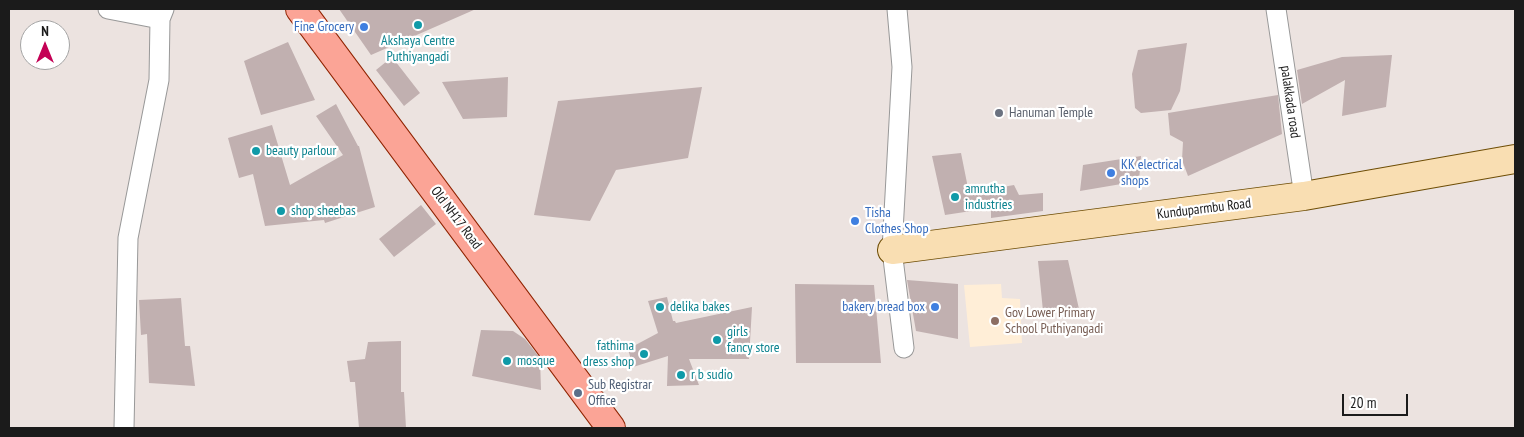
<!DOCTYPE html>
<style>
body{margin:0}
#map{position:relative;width:1524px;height:437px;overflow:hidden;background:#ece3e0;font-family:"PT Sans Narrow",sans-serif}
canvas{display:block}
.frame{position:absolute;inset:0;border:10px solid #1b1b1b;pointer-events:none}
.north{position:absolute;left:20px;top:20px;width:50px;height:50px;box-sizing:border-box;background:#fff;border:1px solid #a4a4a4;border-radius:50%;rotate:0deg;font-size:14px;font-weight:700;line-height:20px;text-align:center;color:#1b1b1b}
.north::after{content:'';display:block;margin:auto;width:18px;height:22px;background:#c40155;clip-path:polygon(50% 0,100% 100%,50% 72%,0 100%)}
.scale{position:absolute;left:1342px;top:394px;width:66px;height:22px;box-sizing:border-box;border:2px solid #1b1b1b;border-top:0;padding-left:6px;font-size:15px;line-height:18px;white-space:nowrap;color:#1b1b1b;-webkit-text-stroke:4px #fff;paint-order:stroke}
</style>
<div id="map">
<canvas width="1524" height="437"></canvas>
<div class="frame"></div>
<div class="north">N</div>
<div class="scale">20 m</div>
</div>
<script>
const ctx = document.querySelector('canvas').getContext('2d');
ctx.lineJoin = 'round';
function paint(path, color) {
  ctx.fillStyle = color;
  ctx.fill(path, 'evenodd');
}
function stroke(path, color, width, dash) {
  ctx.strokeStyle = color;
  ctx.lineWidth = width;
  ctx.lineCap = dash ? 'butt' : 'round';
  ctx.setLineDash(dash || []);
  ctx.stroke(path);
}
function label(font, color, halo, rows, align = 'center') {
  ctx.font = font + ' "PT Sans Narrow",sans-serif';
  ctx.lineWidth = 4.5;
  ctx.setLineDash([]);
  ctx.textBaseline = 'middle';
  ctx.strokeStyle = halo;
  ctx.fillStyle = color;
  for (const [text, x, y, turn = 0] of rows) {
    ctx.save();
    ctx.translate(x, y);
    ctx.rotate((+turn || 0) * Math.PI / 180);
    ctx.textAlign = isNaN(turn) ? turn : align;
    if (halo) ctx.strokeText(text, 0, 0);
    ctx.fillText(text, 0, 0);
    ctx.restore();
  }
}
paint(new Path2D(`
 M1001 284 1002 298 1020 299 1022 343 970 347 964 285Z`), '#ffeed7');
paint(new Path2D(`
 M339 9H476L371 55Z
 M288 42 315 100 261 115 244 61Z
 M1187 43 1180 91 1171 110 1141 113 1135 108 1132 74 1138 50Z
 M1392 55 1386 107 1342 116 1345 80 1302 104 1297 70 1342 57Z
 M392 57 420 93 404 106 376 70Z
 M508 77 507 117 463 119 442 82Z
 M702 87 688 158 616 170 590 221 534 215 558 101Z
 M1278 95 1282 134 1188 176 1182 160 1183 142 1170 135 1168 113Z
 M336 104 358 146H359L375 207 325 223 324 220 265 226 253 174 239 178 228 138 272 125 290 185 343 155 316 116Z
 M961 153 969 193 1014 185 1019 195 1043 193V211L991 218V208L945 215 932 156Z
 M1141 156 1139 181 1080 191 1083 165Z
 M421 205 436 224 394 257 379 239Z
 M1068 260 1079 309 1043 311 1038 261Z
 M907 280 958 284V339L916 331Z
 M795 284 874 285 881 363H796Z
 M667 297 673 321H675L676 323 752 307 749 359H689L699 385 667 386 668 356 633 367 628 349 658 333 648 301Z
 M181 298 185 346H190L195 386 149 383 147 334 141 335 139 300Z
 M481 330 513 331 525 339 540 358 541 390 472 376Z
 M401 341V392H404L406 428H359L355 382H350L347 361 365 359 368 342Z`), '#c1b0b0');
const street = new Path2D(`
 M108 9 160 19 164 9
 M897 9 902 67 892 250 904 348
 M1276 9 1304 196
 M124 428 128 238 159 80 160 19`);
const secondary = new Path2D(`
 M892 250 1304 196 1515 159`);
const primary = new Path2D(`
 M300 9 611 428`);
stroke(street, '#989898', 21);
stroke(secondary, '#6e4d05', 30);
stroke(primary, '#902301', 30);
stroke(street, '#fff', 19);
stroke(secondary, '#f9deb2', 28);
stroke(primary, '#fba496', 28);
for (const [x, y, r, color] of [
 [418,25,5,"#0f9aa8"],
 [364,27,5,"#3f7fe0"],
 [999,113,5,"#6b7280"],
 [256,151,5,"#0f9aa8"],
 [1111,173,5,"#3f7fe0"],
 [955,197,5,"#0f9aa8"],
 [281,211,5,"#0f9aa8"],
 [855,221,5,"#3f7fe0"],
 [660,307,5,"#0f9aa8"],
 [935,307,5,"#3f7fe0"],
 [995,321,5,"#8d6e63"],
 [717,340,5,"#0f9aa8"],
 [644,354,5,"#0f9aa8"],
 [507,361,5,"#0f9aa8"],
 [681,375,5,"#0f9aa8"],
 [578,393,5,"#5c6f8a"]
]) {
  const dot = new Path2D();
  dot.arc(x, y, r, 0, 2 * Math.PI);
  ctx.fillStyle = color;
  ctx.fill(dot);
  stroke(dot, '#fff', 2);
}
label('14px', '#366cbe', '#fff', [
 ["Fine Grocery",354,27],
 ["KK electrical",1121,165,"left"],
 ["shops",1121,181,"left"],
 ["Tisha",865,213,"left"],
 ["Clothes Shop",865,229,"left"],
 ["bakery bread box",925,307]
], 'right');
label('14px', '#0d838f', '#fff', [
 ["Akshaya Centre",418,41,"center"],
 ["Puthiyangadi",418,57,"center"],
 ["beauty parlour",266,151],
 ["amrutha",965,189],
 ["industries",965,205],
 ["shop sheebas",291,211],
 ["delika bakes",670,307],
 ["girls",727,332],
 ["fancy store",727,348],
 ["fathima",634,346,"right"],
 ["dress shop",634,362,"right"],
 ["mosque",517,361],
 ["r b sudio",691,375]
], 'left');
label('14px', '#1b1b1b', '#fff', [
 ["palakkada road",1290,102,82],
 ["Kunduparmbu Road",1204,209,-7],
 ["Old NH17 Road",456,218,53]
]);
label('14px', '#5b616d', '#fff', [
 ["Hanuman Temple",1009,113]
], 'left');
label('14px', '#785e54', '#fff', [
 ["Gov Lower Primary",1005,313],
 ["School Puthiyangadi",1005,329]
], 'left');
label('14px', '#4e5e75', '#fff', [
 ["Sub Registrar",588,385],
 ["Office",588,401]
], 'left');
</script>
